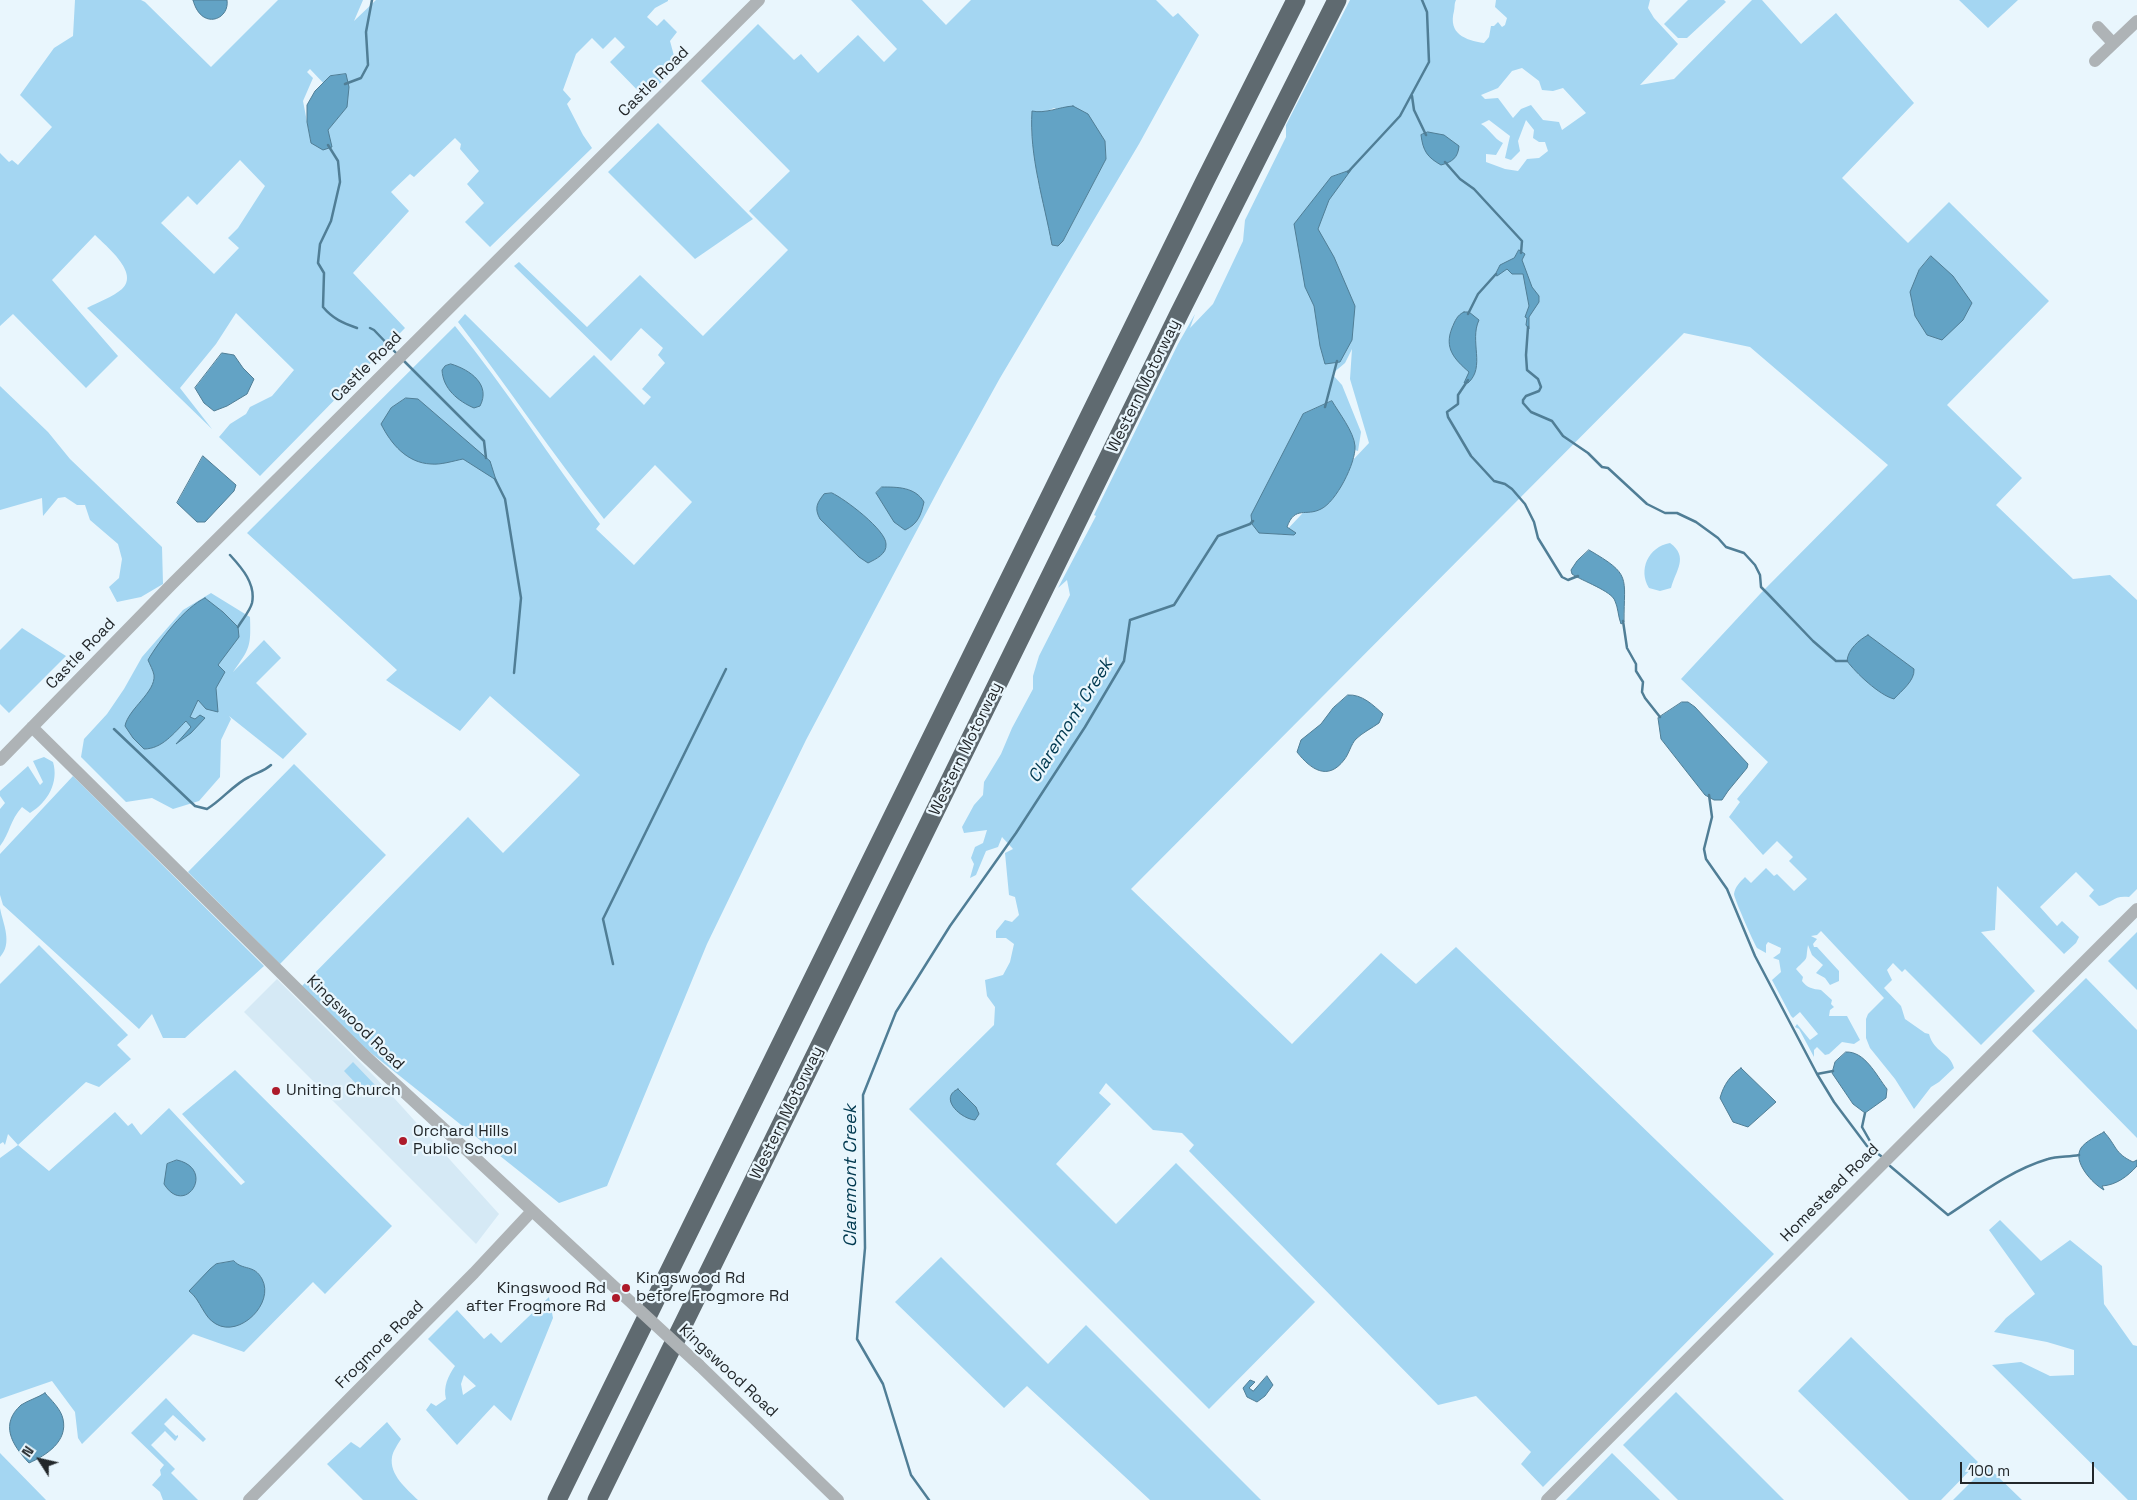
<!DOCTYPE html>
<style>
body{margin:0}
#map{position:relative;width:2137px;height:1500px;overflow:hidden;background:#e9f6fd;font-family:"Space Grotesk",sans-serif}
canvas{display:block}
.north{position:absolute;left:15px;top:1435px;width:50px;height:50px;-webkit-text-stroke:4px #e9f6fd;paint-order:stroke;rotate:305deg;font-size:14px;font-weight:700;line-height:20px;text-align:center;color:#22272a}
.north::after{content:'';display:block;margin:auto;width:18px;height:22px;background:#22272a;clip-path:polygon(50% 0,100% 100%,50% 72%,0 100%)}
.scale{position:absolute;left:1960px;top:1462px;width:134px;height:22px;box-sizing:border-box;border:2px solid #22272a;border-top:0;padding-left:6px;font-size:15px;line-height:18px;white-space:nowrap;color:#22272a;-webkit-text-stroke:4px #e9f6fd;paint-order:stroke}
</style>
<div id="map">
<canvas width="2137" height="1500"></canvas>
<div class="north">N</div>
<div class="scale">100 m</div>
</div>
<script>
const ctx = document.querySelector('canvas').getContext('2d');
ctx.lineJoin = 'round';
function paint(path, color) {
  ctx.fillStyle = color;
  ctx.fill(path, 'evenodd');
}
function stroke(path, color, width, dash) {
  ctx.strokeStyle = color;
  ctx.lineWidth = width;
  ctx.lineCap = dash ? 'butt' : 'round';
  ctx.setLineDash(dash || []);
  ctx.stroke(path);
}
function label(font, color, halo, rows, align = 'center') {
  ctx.font = font + ' "Space Grotesk",sans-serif';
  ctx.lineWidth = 4.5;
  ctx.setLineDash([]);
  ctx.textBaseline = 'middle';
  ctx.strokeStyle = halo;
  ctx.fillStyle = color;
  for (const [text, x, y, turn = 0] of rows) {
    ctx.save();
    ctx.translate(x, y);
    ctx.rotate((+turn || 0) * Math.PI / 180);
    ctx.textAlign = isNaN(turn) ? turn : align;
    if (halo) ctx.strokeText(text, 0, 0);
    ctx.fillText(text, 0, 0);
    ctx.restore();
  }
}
paint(new Path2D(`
 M277 979 376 1078 499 1214 476 1244 244 1012Z`), '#d5e9f5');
paint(new Path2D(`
 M75 0H141L145 2 211 67 278 0H363L354 21 376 0H668V1L655 8 647 17 657 26 664 19 677 32 670 41 677 67 645 98 610 62 625 47 615 37 603 49 592 38 576 54 563 90 571 99 567 104 583 135 592 148 490 247 465 222 484 203 467 184 479 171 460 149 461 144 455 138 414 177 410 174 391 192 409 211 353 273 405 328 260 476 219 437 230 424 246 414 250 407 272 396 294 370 236 313 216 344 180 388 212 429 87 308C98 302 113 297 122 289 140 273 106 246 95 235L52 280 118 356 86 388 13 314 0 326V153L9 162 12 160 18 165 52 127 20 95 54 48 73 36ZM310 69 346 107 328 130 311 143 303 101 313 78 307 72ZM240 160 265 186 238 228 228 238 239 248 214 274 161 223 188 196 197 205Z
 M851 0H922L946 25 971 0H1156L1173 17 1178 13 1199 35 1139 144 1000 378 944 479 806 740 707 944 607 1186 559 1203 361 1045 302 986 468 817 503 853 580 775 490 696 460 731 386 680 397 670 247 533 455 326C507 389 550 459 600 524L596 529 634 565 692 502 655 465 604 519C553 455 508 387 458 322L465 314 550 398 594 355 644 405 651 397 642 389 665 363 658 355 663 348 641 328 611 361 514 266 519 262 587 327 640 275 703 336 788 250 749 211 790 171 701 81 758 24 794 60 801 54 818 73 858 35 884 62 897 49ZM1054 108 1096 128 1105 141 1106 159 1063 241 1058 246 1052 245 1044 199 1038 182 1031 128 1042 113Z
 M1350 0H1456C1454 4 1455 7 1454 11 1448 34 1465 40 1484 43L1489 37 1491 26H1494L1498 22 1502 27 1505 25 1507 18 1495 7 1496 0H1650L1648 8 1654 18 1678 44 1640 85 1674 79 1752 0H1762L1801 44 1836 13 1914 103 1842 178 1908 243 1949 202 2049 301 1947 405 2022 478 1996 505 2073 579 2110 575 2137 600V889L2129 897C2113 895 2113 903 2099 906L2089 896 2094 890 2076 872 2040 907 2057 926 2062 921 2079 937 2076 943 2064 954 1997 886 1995 930 1981 932 2035 991 1981 1045 1905 969 1902 972 1893 963 1887 970 1892 980 1884 988 1901 1006 1905 1019 1925 1033 1929 1034C1934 1053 1950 1052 1954 1068L1939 1082 1931 1087 1914 1109 1895 1079 1870 1048 1866 1038V1019L1868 1014 1884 998 1821 931 1817 935 1811 936 1817 939 1813 944 1814 947H1817L1839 971V981L1830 985 1825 978 1816 973 1823 965 1812 955 1808 945C1805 962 1810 955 1796 969L1803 977 1802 981C1807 988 1813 989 1821 990L1832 1000 1831 1004 1834 1007 1830 1010 1829 1016H1847L1860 1040 1854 1044 1842 1042 1829 1054 1825 1055 1817 1047 1814 1050V1057L1799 1029 1795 1027 1797 1024 1810 1040 1818 1034 1800 1012 1793 1018 1791 1016 1772 980 1781 972 1779 960 1773 958 1780 953 1781 948 1768 942 1766 945V953L1757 948C1753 941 1734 898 1734 894 1735 887 1740 882 1745 877L1751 883 1766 868 1774 876 1777 874 1794 891 1807 879 1789 861 1793 857 1777 841 1763 855 1729 817 1740 802 1737 799 1768 762 1681 679 1760 594 1888 465 1750 347 1684 333 1131 889 1292 1044 1381 953 1416 984 1456 947 1774 1254 1543 1487 1521 1464 1531 1452 1476 1396 1438 1405 1189 1151 1194 1145 1182 1133 1153 1130 1106 1083 1099 1093 1111 1104 1056 1164 1116 1224 1176 1163 1315 1302 1209 1409 909 1109 994 1025 995 1007 987 996 985 980 1003 975 1010 962 1014 944 1006 938H996V931L1005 920 1012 922 1019 915 1015 897 1009 895 1005 853 1013 849 1002 837 998 847 986 851 976 875 970 878 974 864 971 858 975 847 983 843 987 830 964 833 962 827 974 805 983 795 984 782 1001 754 1012 728 1033 689V676L1039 656 1070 595 1067 580 1058 588 1096 516 1094 515 1178 344 1195 314 1190 328 1213 304 1225 279 1243 241 1245 220 1286 137V125ZM1522 68 1539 81 1542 90 1553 91 1563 88 1586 113 1562 130 1559 122 1543 120 1531 105 1521 109 1513 118 1498 98 1485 99 1481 95 1498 88 1512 71ZM1489 120 1510 136 1505 158 1511 160 1520 151 1518 141 1526 120 1534 130 1533 138 1539 142H1545L1548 151 1539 158 1527 159 1518 171 1505 169 1486 162V154L1496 155 1503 143C1493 138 1490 129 1481 124ZM1352 349 1350 379 1369 443 1282 535 1266 529 1345 447 1358 451 1361 432 1342 385 1332 374 1345 363Z
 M1688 0H1724L1726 2 1687 38H1678L1664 24Z
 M1959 0H2018L1988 28Z
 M658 123 753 219 695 259 608 172Z
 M0 386 48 432 70 459 162 547 163 584 141 597 117 602 109 587 119 578 122 559 118 544 90 520 85 505H77L65 497 58 498 43 516 42 498 0 510Z
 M1670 543C1689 557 1676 570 1671 588L1660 591 1649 588C1638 570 1648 547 1670 543Z
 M211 593 250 617C251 647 250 648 233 672L264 640 281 658 256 683 307 734 283 759 229 716 231 719 221 740 220 777 199 801 173 809 152 798 126 802 81 757 84 739 107 714 124 689 142 657 183 610Z
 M22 628 66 656 9 713 0 704V650Z
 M44 757 53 762C59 782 48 802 30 813L22 807C10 820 10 833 0 846V809L5 803 0 796V791L28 766 40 785 43 782 33 761Z
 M294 764 386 855 280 964 188 872Z
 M73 776 264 966 185 1038H163L152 1014 139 1029 3 905 0 895V854Z
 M0 908C3 924 13 943 0 957Z
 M2137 932V990L2108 961Z
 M39 945 128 1035 117 1045 131 1059 99 1087 86 1082 18 1145 49 1171 115 1112 128 1126 132 1123 141 1135 169 1108 241 1185 245 1182 182 1114 235 1070 392 1226 325 1294 313 1282 244 1352 193 1334 82 1444 78 1438 75 1412 52 1381 0 1399V1158L18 1145 8 1134 5 1145 3 1142 0 1144V984Z
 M2086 978 2137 1030V1138L2032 1031Z
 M353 1062 376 1086 367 1095 344 1071Z
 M2000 1220 2041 1261 2070 1240 2102 1266 2104 1304 2133 1345 2137 1346V1500H2128L1992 1365 2021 1362 2050 1376 2074 1375V1350L2047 1342 1994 1332 2006 1318 2035 1294 1989 1230Z
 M941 1257 1048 1364 1086 1325 1261 1500H1150L1027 1386 1004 1408 895 1302Z
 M549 1297 553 1318 511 1421 494 1405 457 1445 426 1410 431 1403 436 1406 446 1399C443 1387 448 1376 455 1366L428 1339 457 1310 484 1339 491 1333 501 1343ZM464 1375 476 1386 463 1395 461 1384Z
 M1851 1337 1978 1462 1941 1500H1909L1798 1391Z
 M1676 1392 1784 1500H1678L1623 1445Z
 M166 1398 206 1439 203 1442 173 1415 164 1424 176 1436 178 1435V1437L175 1441 165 1431 151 1445 175 1469 171 1473 198 1500H163L160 1492 152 1485 161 1475 160 1470 164 1465 131 1433Z
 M387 1422 401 1439C398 1444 393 1451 392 1457 389 1475 407 1489 418 1500H363L327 1464 351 1442 360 1448Z
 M0 1453 46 1500H0Z
 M1612 1453 1660 1500H1566Z
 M1987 1466 2022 1500H1953Z`), '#a4d6f2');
const water = new Path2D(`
 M193 0H227C230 20 201 31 193 0Z
 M346 74 349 87 347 107 328 130 332 147 323 150 311 143 307 122V105L315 91 330 76Z
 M1073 106 1088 114 1105 141 1106 159 1063 241 1058 246 1052 245C1044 201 1029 156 1032 111 1045 114 1059 107 1073 106Z
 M1428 132 1444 135 1459 146C1458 158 1452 162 1441 165 1427 157 1423 151 1421 135Z
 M1351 170 1329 200 1318 229 1334 257 1355 306 1352 340 1340 362 1325 364 1320 346 1314 306 1305 287 1294 224 1331 177Z
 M1519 250 1525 254 1522 260 1532 287 1539 296V302L1529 317V329L1526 325 1527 318 1525 317 1529 306 1523 274H1512L1507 269 1497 276 1495 275 1500 265 1514 258Z
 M1931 256 1953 276 1972 303 1963 320 1942 340 1927 335 1915 316 1910 292 1919 270Z
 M1464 312H1469L1479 320C1469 341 1486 367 1468 383H1464L1469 372C1454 359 1444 348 1452 328 1455 321 1457 315 1464 312Z
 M222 353 234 355 243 368 254 379 247 394 227 406 214 411 204 403 195 388Z
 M451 364C471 370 491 385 480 406L474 408C458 401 443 389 442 370L445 366Z
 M406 398 418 399 490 461 496 480 463 459C453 461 441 465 431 464 407 463 391 444 381 424L391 408Z
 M1332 401C1339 413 1354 432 1355 446 1356 463 1336 502 1321 509 1306 517 1295 505 1287 527L1296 533 1294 535 1259 533 1252 524 1251 515 1303 414Z
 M203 456 236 485 234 491 205 522H197L177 503Z
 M882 487C898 487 915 487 924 502 921 515 918 524 905 530L894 522 876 493Z
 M832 493C845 499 886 530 886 544 887 554 876 559 868 563L859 557 820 519C814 508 817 503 824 494Z
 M1589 550C1632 575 1624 576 1624 622L1621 624C1618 616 1618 607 1615 601 1612 591 1582 581 1572 574L1571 570 1577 561Z
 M205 598 223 612 238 627 239 637 218 665 225 672 216 688 218 712 206 709 198 700 190 717 195 719 200 715 205 718 191 733 176 744 191 727 186 721C174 733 162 749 144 749L133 738 125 726C128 709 156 692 154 675 153 670 150 665 148 660 159 641 185 607 205 598Z
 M1868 635 1914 669C1915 681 1901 691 1894 699 1879 695 1856 673 1847 661 1848 649 1859 640 1868 635Z
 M1348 695C1362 694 1373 705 1383 714L1379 723C1372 728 1362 733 1356 739 1351 744 1349 754 1344 760 1328 781 1311 770 1297 752L1301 740 1321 724 1333 708Z
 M1682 702H1688L1695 707 1748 764 1747 768 1728 791 1722 800H1714L1705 795 1661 739 1658 718Z
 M1846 1052C1865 1051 1876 1075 1887 1089L1886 1098 1865 1113 1853 1104 1832 1073 1835 1062Z
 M1741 1068 1776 1102 1748 1127 1733 1122 1720 1098C1724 1084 1730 1076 1741 1068Z
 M958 1089 976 1107 979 1114 975 1120C961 1119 938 1098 958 1089Z
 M2104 1132C2117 1146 2114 1153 2133 1162L2137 1160V1166C2127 1177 2116 1185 2102 1186L2104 1190C2093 1184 2072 1162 2081 1148 2086 1141 2097 1136 2104 1132Z
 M177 1160C217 1169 185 1218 164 1184L167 1164Z
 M234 1261C243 1271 254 1264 262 1279 275 1303 240 1338 216 1324 203 1317 201 1300 189 1291L210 1269 216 1264Z
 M1267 1376 1273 1385 1265 1396 1257 1402 1247 1397 1243 1388 1250 1380 1255 1382 1249 1388 1253 1391Z
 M45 1393C51 1400 61 1409 63 1419 68 1441 47 1455 29 1463 11 1444 0 1424 21 1405 29 1400 37 1398 45 1393Z`);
paint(water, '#63a3c5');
stroke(water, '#507e96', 1);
stroke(new Path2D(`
 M345 84 361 78 368 65 366 32 372 0
 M1412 96 1414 110 1426 135
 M328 145 338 161 340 182 331 221 320 244 318 263 324 273 323 307C333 319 343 323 357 328
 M1445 162 1460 179 1474 189 1522 241 1521 253
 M1348 172 1400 116 1429 62 1427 12 1422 0
 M1468 314 1478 294 1496 274
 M1528 327 1526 355 1527 370 1538 379 1541 387 1539 391 1526 396 1523 400V403L1531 412 1552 421 1563 436 1588 453 1602 467 1608 468 1647 504 1665 513H1677L1696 522 1718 538 1726 547 1744 553 1755 565 1760 575 1761 587 1768 594 1813 641 1836 661H1847
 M370 328 374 330 397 354
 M404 361 484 441 486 458
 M1468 380 1458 395V404L1447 412 1448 417 1471 456 1494 481 1505 484 1512 489 1525 504 1534 522 1538 538 1562 577 1568 580 1578 576
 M1325 407 1337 361
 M495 479 505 499 521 598 514 673
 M230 555C242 568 256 584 252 603 250 611 242 620 238 627
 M1623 621 1627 648 1636 664V671L1643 682 1642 692 1645 698 1660 717
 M114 729 195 806 207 809C222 800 234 784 249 777 258 772 263 772 271 765
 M1709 795 1712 817 1704 849 1706 859 1727 889 1755 956 1817 1074 1834 1102 1867 1146 1881 1156
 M613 964 603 919 726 669
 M1817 1074 1833 1071
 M1865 1113 1862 1127 1875 1150
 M1890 1166 1948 1215C1980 1194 2011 1170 2048 1159 2057 1156 2069 1157 2079 1155
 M929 1500 911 1475 883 1384 857 1339 865 1248 863 1095 896 1012 950 926 1016 833 1085 727 1124 661 1130 620 1174 605 1218 536 1250 524 1253 521`), '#507e96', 2.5);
stroke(new Path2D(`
 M2098 27 2113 43
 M2095 61 2137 21
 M32 727 362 1053 622 1294
 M0 760 172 584 759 0
 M699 1365 838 1500
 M249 1500 474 1273 532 1211
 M1547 1500 2137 909`), '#aeb3b6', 12);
stroke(new Path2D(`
 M557 1500 1205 181 1296 0
 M597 1500 1179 314 1337 0`), '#5f6a70', 19);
stroke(new Path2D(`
 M622 1294 699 1365`), '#aeb3b6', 12);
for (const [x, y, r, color] of [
 [276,1091,5,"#ad1a2a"],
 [403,1141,5,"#ad1a2a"],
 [626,1288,5,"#ad1a2a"],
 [616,1298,5,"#ad1a2a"]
]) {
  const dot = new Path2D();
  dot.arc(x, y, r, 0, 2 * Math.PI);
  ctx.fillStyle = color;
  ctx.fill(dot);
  stroke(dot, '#e9f6fd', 2);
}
label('16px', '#22272a', '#e9f6fd', [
 ["Castle Road",654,82,-45],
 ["Castle Road",367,367,-45],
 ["Western Motorway",1144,386,-64],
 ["Castle Road",81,654,-46],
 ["Western Motorway",966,749,-64],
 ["Kingswood Road",355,1023,44],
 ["Western Motorway",787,1113,-64],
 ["Homestead Road",1830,1193,-45],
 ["Frogmore Road",380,1345,-45],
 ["Kingswood Road",728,1371,43]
]);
label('16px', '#22272a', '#e9f6fd', [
 ["Uniting Church",286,1091],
 ["Orchard Hills",413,1132],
 ["Public School",413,1150],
 ["Kingswood Rd",636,1279],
 ["before Frogmore Rd",636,1297],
 ["Kingswood Rd",606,1289,"right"],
 ["after Frogmore Rd",606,1307,"right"]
], 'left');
label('italic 18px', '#003950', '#e9f6fd', [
 ["Claremont Creek",1071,721,-58],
 ["Claremont Creek",851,1176,-90]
]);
</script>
